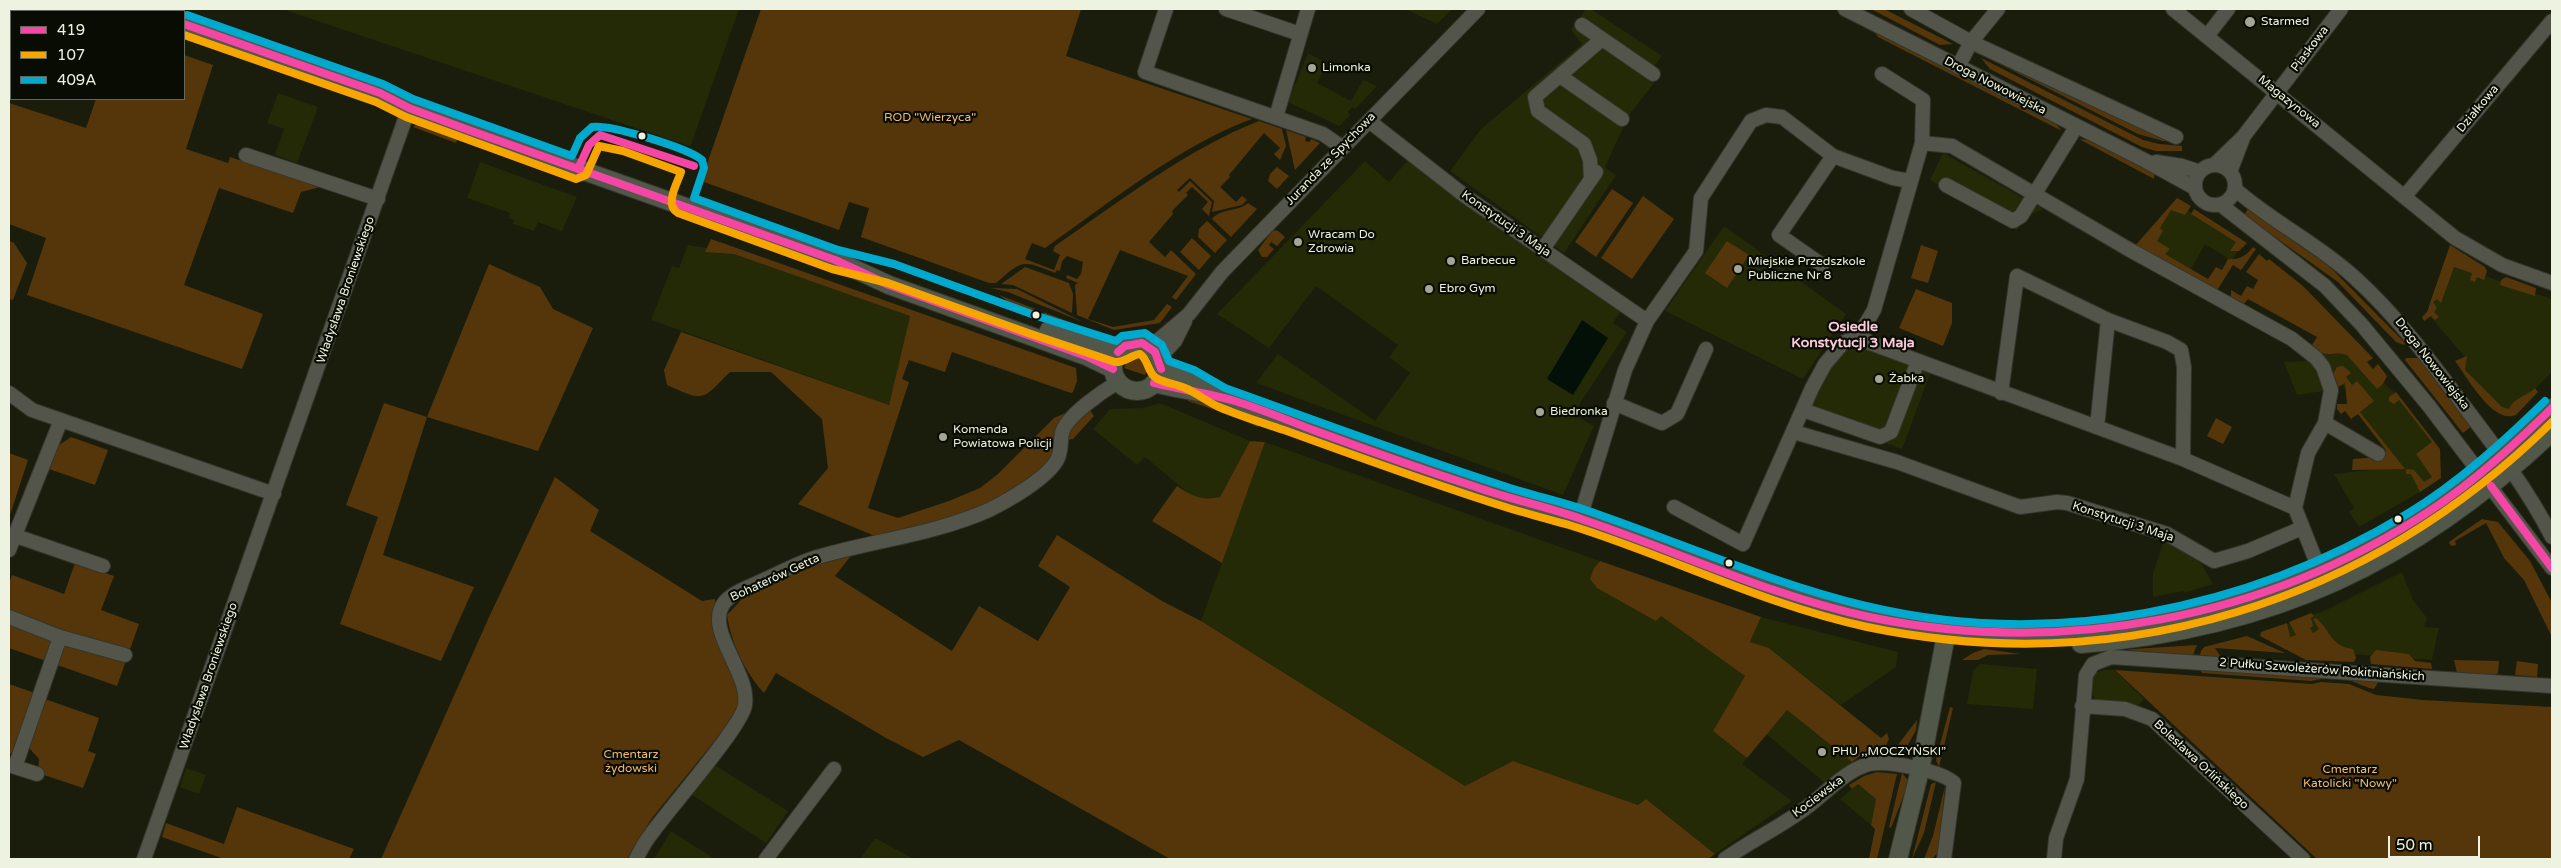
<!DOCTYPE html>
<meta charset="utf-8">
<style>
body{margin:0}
#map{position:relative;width:2561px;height:868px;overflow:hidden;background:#1a1d0c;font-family:"Varela Round",sans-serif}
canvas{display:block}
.frame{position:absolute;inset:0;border:10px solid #eef2e0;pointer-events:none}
.legend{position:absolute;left:10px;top:10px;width:175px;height:90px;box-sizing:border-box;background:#090c02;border:1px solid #65685b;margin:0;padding:6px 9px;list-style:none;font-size:15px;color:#eef2e0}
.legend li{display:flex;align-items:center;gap:10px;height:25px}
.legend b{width:25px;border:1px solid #65685b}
.scale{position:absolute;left:2388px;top:836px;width:92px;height:22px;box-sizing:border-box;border:2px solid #eef2e0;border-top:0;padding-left:6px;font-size:15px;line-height:18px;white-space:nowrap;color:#eef2e0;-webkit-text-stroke:4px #090c02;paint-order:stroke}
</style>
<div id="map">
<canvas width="2561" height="868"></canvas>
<div class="frame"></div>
<ul class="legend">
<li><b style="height:6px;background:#f346a5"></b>419</li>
<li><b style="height:6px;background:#f7a600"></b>107</li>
<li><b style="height:6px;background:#00a9ce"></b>409A</li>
</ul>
<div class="scale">50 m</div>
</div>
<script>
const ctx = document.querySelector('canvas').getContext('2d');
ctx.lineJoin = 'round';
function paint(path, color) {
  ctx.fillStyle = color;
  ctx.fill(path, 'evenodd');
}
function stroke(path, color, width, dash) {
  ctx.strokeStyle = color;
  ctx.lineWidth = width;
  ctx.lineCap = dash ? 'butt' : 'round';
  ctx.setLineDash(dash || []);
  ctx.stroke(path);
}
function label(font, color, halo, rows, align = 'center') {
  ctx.font = font + ' "Varela Round",sans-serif';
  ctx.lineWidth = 4.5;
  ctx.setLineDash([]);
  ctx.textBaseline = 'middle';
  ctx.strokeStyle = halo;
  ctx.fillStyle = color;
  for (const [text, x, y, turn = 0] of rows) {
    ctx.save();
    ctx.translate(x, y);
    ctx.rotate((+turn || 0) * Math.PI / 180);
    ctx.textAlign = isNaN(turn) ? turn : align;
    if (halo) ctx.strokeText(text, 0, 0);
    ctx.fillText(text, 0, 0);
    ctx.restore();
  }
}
paint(new Path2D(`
 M282 9H739L691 145 689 146Z
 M1405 9H1452L1437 24Z
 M1586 9H1591L1662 56 1653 68 1661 74 1629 115 1605 167 1616 175 1564 253 1450 171 1481 129 1582 44 1571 30Z
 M1308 53 1327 63 1317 83 1351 101 1363 80 1377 86 1355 109 1353 107 1350 109 1348 112 1350 115 1339 126 1288 102Z
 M278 93 318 107 297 163 275 155 284 129 267 123Z
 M1943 153 2043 209 2026 216 2017 230 1930 180Z
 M1409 159 1622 309 1613 323 1627 332 1573 414 1594 426 1563 495 1256 383 1278 354 1375 421 1410 373 1389 357 1398 345 1316 286 1269 348 1217 314 1365 161 1389 182Z
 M480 162 577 197 562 231 538 222 534 231 513 224 514 220 508 218 510 213 467 198Z
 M2174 202 2242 244 2232 261 2205 244 2189 273 2146 250Z
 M1724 226 1846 314 1803 379 1665 311Z
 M688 245 734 252 910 316 889 405 651 320 672 266 679 268Z
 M2444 262 2552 299V372L2511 412 2485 400 2456 362 2465 357 2427 313Z
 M1854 343 1931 371 1902 449 1807 416 1821 382 1845 346Z
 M2347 349 2396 394 2433 442V477L2420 492 2359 527 2349 512 2354 508 2334 474 2386 468V451L2347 400 2348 393 2320 352Z
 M2311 361 2320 376 2324 391 2297 395 2284 362Z
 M1160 403 1250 441 1220 497 1201 500 1193 497 1145 457 1137 465 1093 429 1110 409 1143 408Z
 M1265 442 1600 561 1594 568 1745 676 1713 731 1747 758 1742 764 1792 801 1715 854 1646 799 1638 805 1513 761 1465 786 1201 621Z
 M2164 540 2193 556 2202 565 2213 584 2184 593 2183 591 2153 597V573Z
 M2402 572 2413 600 2427 618 2424 627 2439 628 2432 660 2297 650 2278 628 2328 609Z
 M1761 617 1898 652 1896 667 1841 705 1769 648 1750 642Z
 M1980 664 2037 669 2033 709 1967 704 1973 671Z
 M2105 670H2115L2144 699 2137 707 2101 703 2095 699 2092 693 2094 673Z
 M1787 710 1852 762 1825 783 1766 734Z
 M713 764 788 811 766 843 689 793Z
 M186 768 206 775 199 794 180 787Z
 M1858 784 1876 799 1871 825 1840 799Z
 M671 831 715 859H654Z
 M875 838 914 859H860Z`), '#242906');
paint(new Path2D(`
 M761 9H1081L1066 56 1252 119C1180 145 1108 204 1045 248L1032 243 1025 259 1054 270 1060 255 1053 251 1055 246C1117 203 1189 148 1259 121L1282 129 1286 146 1280 160 1274 154 1280 148 1264 133 1229 175 1230 177 1220 187 1236 202 1242 196 1247 200 1242 205 1212 212 1214 201 1190 178 1177 190 1179 192 1190 181 1212 202 1209 216 1202 209 1208 202 1192 187 1186 193 1188 195 1172 211 1173 214 1149 242 1165 257 1171 250 1196 274 1176 300 1172 297 1188 276 1120 250 1088 319 1113 327 1154 320 1167 304 1172 307 1160 323 1114 330 1077 315 1075 285 1078 283 1066 278 1067 275 1077 279 1081 274 1083 262 1067 256 1062 261 1060 271 1057 270 1055 273C1023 260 1023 259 996 283H989L861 237 869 208 849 202 839 230 701 181Z
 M1871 9H1884L1953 44 1940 45Z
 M1874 31 2056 124 2062 131 1878 37Z
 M1980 54 2181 141 2182 142 2163 141 2138 134Z
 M184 55 213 65 186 149 228 163 230 157 320 187 301 192 293 213 219 188 184 285 263 314 242 369 27 295 46 238 9 224V103L86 128 96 99H184Z
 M1981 58 2143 140 2159 144 2182 146V151H2156L2142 147 1990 69Z
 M417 124H426L456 134 458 137 456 143 413 127Z
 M1286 130 1306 137 1305 141 1310 142 1311 139 1320 143 1295 170Z
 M2079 139 2087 140 2155 171 2154 179Z
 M1277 167 1289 176 1277 189 1268 181 1270 174Z
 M1612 189 1633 203 1596 257 1575 242Z
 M1643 196 1674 219 1632 279 1601 258Z
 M2177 198 2191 206 2185 215 2171 210 2160 228 2163 231 2157 241 2170 249 2165 254 2208 279 2216 267 2222 270 2228 259C2239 260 2246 256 2253 247L2256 249 2241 270 2233 265 2216 292 2134 247Z
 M1248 203 1257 209 1231 237 1212 219C1221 208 1238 212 1248 203Z
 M2250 206 2297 244 2328 265 2405 343 2404 345 2396 342 2338 282 2244 215Z
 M2194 209 2247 243 2239 251H2230L2236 242 2191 214Z
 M1207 221 1227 240 1215 253 1198 237 1199 229Z
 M1273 230 1278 231 1285 237 1277 246 1271 242 1269 245 1274 249 1267 257H1262L1258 250Z
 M1192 238 1211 256 1199 270 1180 252Z
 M711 239 1076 368 1077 381 1073 392 1071 393 952 352 945 372 909 360 902 379 909 382 868 508 898 518 949 501 980 488 998 474 1054 418 1068 412 1053 457 1035 477 987 506 882 539 798 504 828 468 822 419 771 372H730C701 401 705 402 667 385L664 370 681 332 889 405 910 316 734 254 705 252Z
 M9 241 14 243 27 263 13 300 9 299Z
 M1727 241 1749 255 1727 288 1705 273Z
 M1921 245 1938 251 1928 283 1911 278Z
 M2450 245 2485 267 2487 271 2484 280 2477 277 2475 282 2470 280 2472 273 2454 267 2441 303 2437 299 2433 302 2437 308 2434 312 2439 317 2432 322 2435 320 2431 316 2424 321 2422 317 2427 312Z
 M2259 254 2267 261 2269 259 2303 286 2373 358 2367 362 2373 369 2378 364 2387 376 2383 384 2377 389 2347 355C2330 350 2328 361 2312 345L2317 337 2248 299 2242 306 2231 298V290L2241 296 2247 286 2253 289 2258 280 2246 272Z
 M489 264 540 287 553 309 593 328 538 451 427 417 383 555 474 587 441 661 340 624 378 517 346 505 384 403 427 417Z
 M1025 267 1069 283 1073 294 1072 313 1013 285 1001 284Z
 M2506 277 2536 288 2535 296 2500 285 2501 280Z
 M991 288 1017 289 1083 322 1008 292Z
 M1916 289 1952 303V323L1943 346 1899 328Z
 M999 295 1088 329 1086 334 1043 315 1044 312 1034 309 1032 311 1011 304Z
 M1137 355 1143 357 1148 366 1145 375 1124 368 1128 359Z
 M2467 356 2465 370 2502 407 2509 409C2513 398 2527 396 2535 388L2538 392 2516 415C2493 425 2467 377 2455 361Z
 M2406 358H2418L2472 426 2463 433 2405 360Z
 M2343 366 2351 373 2346 377 2352 385 2357 381 2374 401 2360 412 2405 469 2352 470 2353 459 2378 457 2386 450 2358 414 2351 419 2345 411 2341 414 2337 409V404H2347L2345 383 2336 388 2333 374 2337 367Z
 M2396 392 2440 449 2441 478 2420 492 2411 474H2406V469L2414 470 2424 482 2432 477 2416 454 2432 442 2399 400 2394 404 2389 401V397Z
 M1188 398 1231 410 1260 423 1258 427 1236 417 1188 401Z
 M1090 410 1094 416 1073 439 1067 440 1068 430Z
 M2216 418 2232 427 2223 444 2207 436Z
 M71 437 108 450 95 485 49 469 56 447Z
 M1250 441 1265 442 1222 563 1152 521 1177 486C1192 496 1201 501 1220 497Z
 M9 453 28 460 9 518Z
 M555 477 599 510 590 531 702 601 715 599 718 643 738 679 740 703 725 728 652 818 627 859H381L490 615Z
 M2482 519 2498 522 2530 561 2552 603V637L2524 580 2504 558 2486 523 2455 541 2456 545 2451 546 2449 542Z
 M1057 535 1162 601 1201 621 1465 786 1513 761 1638 805 1646 799 1715 854 1708 859H1170L959 740 923 757 886 738 776 673 764 693C745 672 731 643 727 615L744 597 817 563 854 552 835 576 952 651 979 606 1038 641 1070 587 1038 566Z
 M1600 561 1761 617 1750 642 1769 648 1881 738 1887 733 1889 739 1883 752 1864 757 1862 755 1866 751 1852 762 1787 710 1747 758 1713 731 1745 676 1661 616 1656 621 1597 588 1590 579 1594 568Z
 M75 563 114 576 101 610 139 624 117 686 9 648V584L12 575 64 594Z
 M2311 613 2314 616 2311 618 2313 626 2310 628 2313 633 2319 629 2313 619 2316 618C2332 632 2330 646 2353 649L2356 658 2354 662 2306 660 2260 636 2261 632 2287 623 2290 637 2296 635 2289 622Z
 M2247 636 2285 653 2215 648 2221 657 2200 655 2201 651 2204 647Z
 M2197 645 2193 655 2126 650 2133 649Z
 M1984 649 2021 654 1988 655 1978 660H1962L1973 653Z
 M2376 650 2409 654 2415 661 2431 663 2432 669 2371 664 2370 657Z
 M2454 660 2499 661 2498 673 2493 677 2457 673Z
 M2517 661 2538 664 2537 677 2515 675Z
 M2199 669 2379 681 2374 689C2366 688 2359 683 2351 681 2339 678 2323 678 2311 681L2202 673Z
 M2115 670 2312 684 2321 682 2349 684 2376 695 2423 700 2552 707V859H2317Z
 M9 684 35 693 14 752 9 754Z
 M45 699 99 718 88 751 96 754 83 788 38 773 39 759 29 748Z
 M1950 707 1953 708 1939 767 1936 760Z
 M1917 720 1916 730 1903 754H1895L1897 746Z
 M1877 772 1897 774 1877 859H1869L1875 829 1871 825 1876 799 1858 784 1852 789 1849 785 1864 776Z
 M1902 773 1909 782 1891 828 1889 827Z
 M1936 782 1924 833 1912 859 1931 784Z
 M1945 786 1939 851 1932 859H1924L1933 836Z
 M237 807 354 849 349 859H224L162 837 166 823 224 844Z`), '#54360a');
paint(new Path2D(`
 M1582 320 1608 338 1573 395 1547 379Z`), '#021008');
const minor = new Path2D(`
 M70 9H76
 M1166 9 1145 72 1323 134 1343 148
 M1226 9 1300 34
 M1845 9 2146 161 2195 188
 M1911 9 1971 42 2176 137
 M2173 9 2455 238 2502 265 2552 283
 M1582 25 1653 74
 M2207 36 2228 9
 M1958 67 1971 42 1998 9
 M1882 74 1923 100 1922 143
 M1560 76 1622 119
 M1276 117 1308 9
 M1369 121 1465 196 1647 321 1696 251 1701 198 1751 121 1766 115 1782 117 1833 156 1893 178 1910 181
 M246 155 378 199
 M2156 162 2182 166 2200 172
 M2195 185a20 20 0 1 1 40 0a20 20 0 1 1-40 0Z
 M2214 165 2243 137 2341 9
 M2230 172 2243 138
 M1591 179 1590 160 1584 144 1538 111 1535 97 1602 39
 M1946 185 2013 221 2021 216 2076 127
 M2235 189C2272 222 2317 243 2354 277 2396 315 2430 360 2464 406 2496 448 2528 490 2552 537
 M2404 197 2552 21
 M2221 205 2325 286 2362 325 2429 406 2552 568
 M1543 249 1596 172
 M1822 265 1779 235 1833 156
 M1859 335 1870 343 2183 459 2295 508
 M1150 347 1189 314 1222 272 1478 9
 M1159 358 1175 341 1185 321
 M9 393 32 410 274 494
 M2001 393 2017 276 2108 320 2167 342 2181 350 2184 367 2183 459
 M1614 403 1662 423 1677 414 1706 349
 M1803 410 1880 437 1891 432 1918 361
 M2325 423 2378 454
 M2097 427 2108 320
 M1794 432 1897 462 2020 507 2057 502 2067 503 2167 534 2214 561 2248 551 2302 528
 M1674 507 1743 544 1812 388 1825 364 1843 343 1859 335 1874 310 1922 143 1952 146 2130 250 2292 339 2316 358 2323 367 2331 390 2325 423 2308 453 2295 508 2320 571
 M1580 518 1625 370 1647 321
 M13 535 103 566
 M9 550 61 420
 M9 617 60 637 125 655
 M2082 706 2125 709 2152 719 2303 859
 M9 765 37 774
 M15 767 60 637
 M144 859 409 108
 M636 859C641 850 645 841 652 833 668 810 743 725 745 705 750 672 704 630 724 603 732 592 752 586 764 580 782 572 801 561 821 556 877 540 935 534 989 510 1009 500 1046 479 1057 460 1062 451 1060 442 1062 433 1066 416 1103 391 1118 382
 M766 859 834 769
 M1725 859C1749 842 1776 829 1800 812 1822 798 1843 771 1869 764 1887 760 1942 771 1954 783L1944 859
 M2054 859 2056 838 2077 779 2086 675 2093 664 2111 657 2552 686`);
const major = new Path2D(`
 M106 9 113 11
 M140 9 147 11
 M184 24 380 93 409 108 463 128 835 260 889 285 1086 356 1113 369
 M1049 330 1118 352
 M1113 367a24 24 0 1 1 48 0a24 24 0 1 1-48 0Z
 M1161 369 1190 379 1209 391
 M1154 383C1176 389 1199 391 1221 397 1252 405 1283 419 1313 430 1374 452 1436 474 1498 495 1526 504 1556 510 1585 520 1679 553 1772 596 1870 617 2056 658 2251 622 2412 522 2464 491 2509 450 2552 408
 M2081 644C2272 629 2413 563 2552 432
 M1898 859 1920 770 1947 630`);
stroke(minor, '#34352b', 16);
stroke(major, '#34352b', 20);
stroke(minor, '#53554a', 14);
stroke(major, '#515849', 18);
stroke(new Path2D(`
 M184 24 380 93 409 108 463 128 835 260 889 285 1086 356 1113 369
 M578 169 589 145 600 135 694 166
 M1118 352 1125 346 1142 343 1155 352 1161 369
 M1154 383C1181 390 1208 393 1235 401 1261 409 1287 420 1313 430 1367 450 1421 469 1476 487 1512 500 1549 507 1584 520 1679 552 1771 596 1869 617 2062 657 2267 619 2431 510 2475 481 2514 445 2552 408
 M2491 486 2552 568`), '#f346a5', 8);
stroke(new Path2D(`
 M184 35 376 102 406 117 576 179 586 175 599 146 623 151 681 172C677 184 664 205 678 213L832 269 888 283 1031 334 1115 362C1124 363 1131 355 1140 354 1149 360 1147 372 1156 378 1164 383 1177 384 1185 388 1197 393 1207 402 1219 407 1240 416 1263 423 1284 430 1356 456 1429 483 1502 506 1524 513 1547 519 1569 525 1669 556 1764 605 1867 627 2122 680 2368 603 2552 422`), '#f7a600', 8);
stroke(new Path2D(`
 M187 15 383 84 413 99 572 156 580 138 592 127C610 124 688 148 702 160L704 168 694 198 838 250 894 264 1037 316 1116 341 1122 336 1145 333 1162 345 1169 361 1194 370 1225 388C1317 421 1408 455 1501 485 1533 496 1565 502 1597 514 1686 545 1774 584 1866 606 2050 650 2247 611 2407 514 2458 483 2503 442 2545 401`), '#00a9ce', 8);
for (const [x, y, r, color] of [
 [2250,22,6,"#a4a796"],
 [1312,68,5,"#a4a796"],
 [642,136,4.5,"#eef2e0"],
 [1298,242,5,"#a4a796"],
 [1451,261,5,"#a4a796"],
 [1738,269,5,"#a4a796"],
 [1429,289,5,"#a4a796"],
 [1036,315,4.5,"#eef2e0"],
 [1879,379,5,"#a4a796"],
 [1540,412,5,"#a4a796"],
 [943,437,5,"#a4a796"],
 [2398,519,4.5,"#eef2e0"],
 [1729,563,4.5,"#eef2e0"],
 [1822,752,5,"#a4a796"]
]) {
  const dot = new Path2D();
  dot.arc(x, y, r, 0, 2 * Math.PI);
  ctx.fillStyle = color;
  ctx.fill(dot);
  stroke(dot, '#090c02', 2);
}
label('12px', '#eef2e0', '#090c02', [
 ["Starmed",2261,22],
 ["Limonka",1322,68],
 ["Wracam Do",1308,235],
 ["Zdrowia",1308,249],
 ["Barbecue",1461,261],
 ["Miejskie Przedszkole",1748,262],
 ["Publiczne Nr 8",1748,276],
 ["Ebro Gym",1439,289],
 ["Żabka",1889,379],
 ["Biedronka",1550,412],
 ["Komenda",953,430],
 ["Powiatowa Policji",953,444],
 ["PHU ,,MOCZYŃSKI”",1832,752]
], 'left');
label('12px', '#eef2e0', '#090c02', [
 ["Piaskowa",2310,49,-53],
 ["Droga Nowowiejska",1995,86,27],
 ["Magazynowa",2289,102,39],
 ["Działkowa",2478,109,-50],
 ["Juranda ze Spychowa",1331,159,-46],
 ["Konstytucji 3 Maja",1506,224,35],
 ["Władysława Broniewskiego",346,290,-71],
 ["Droga Nowowiejska",2432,364,52],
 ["Konstytucji 3 Maja",2123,522,18],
 ["Bohaterów Getta",775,578,-25],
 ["2 Pułku Szwoleżerów Rokitniańskich",2322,670,4],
 ["Władysława Broniewskiego",209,676,-71],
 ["Bolesława Orlińskiego",2201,765,43],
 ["Kociewska",1818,797,-37]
]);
label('12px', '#f4b975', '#090c02', [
 ["ROD \"Wierzyca\"",930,118],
 ["Cmentarz",631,755],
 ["żydowski",631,769],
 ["Cmentarz",2350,770],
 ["Katolicki \"Nowy\"",2350,784]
]);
label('bold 14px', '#fccadc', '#090c02', [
 ["Osiedle",1853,327],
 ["Konstytucji 3 Maja",1853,343]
]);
</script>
